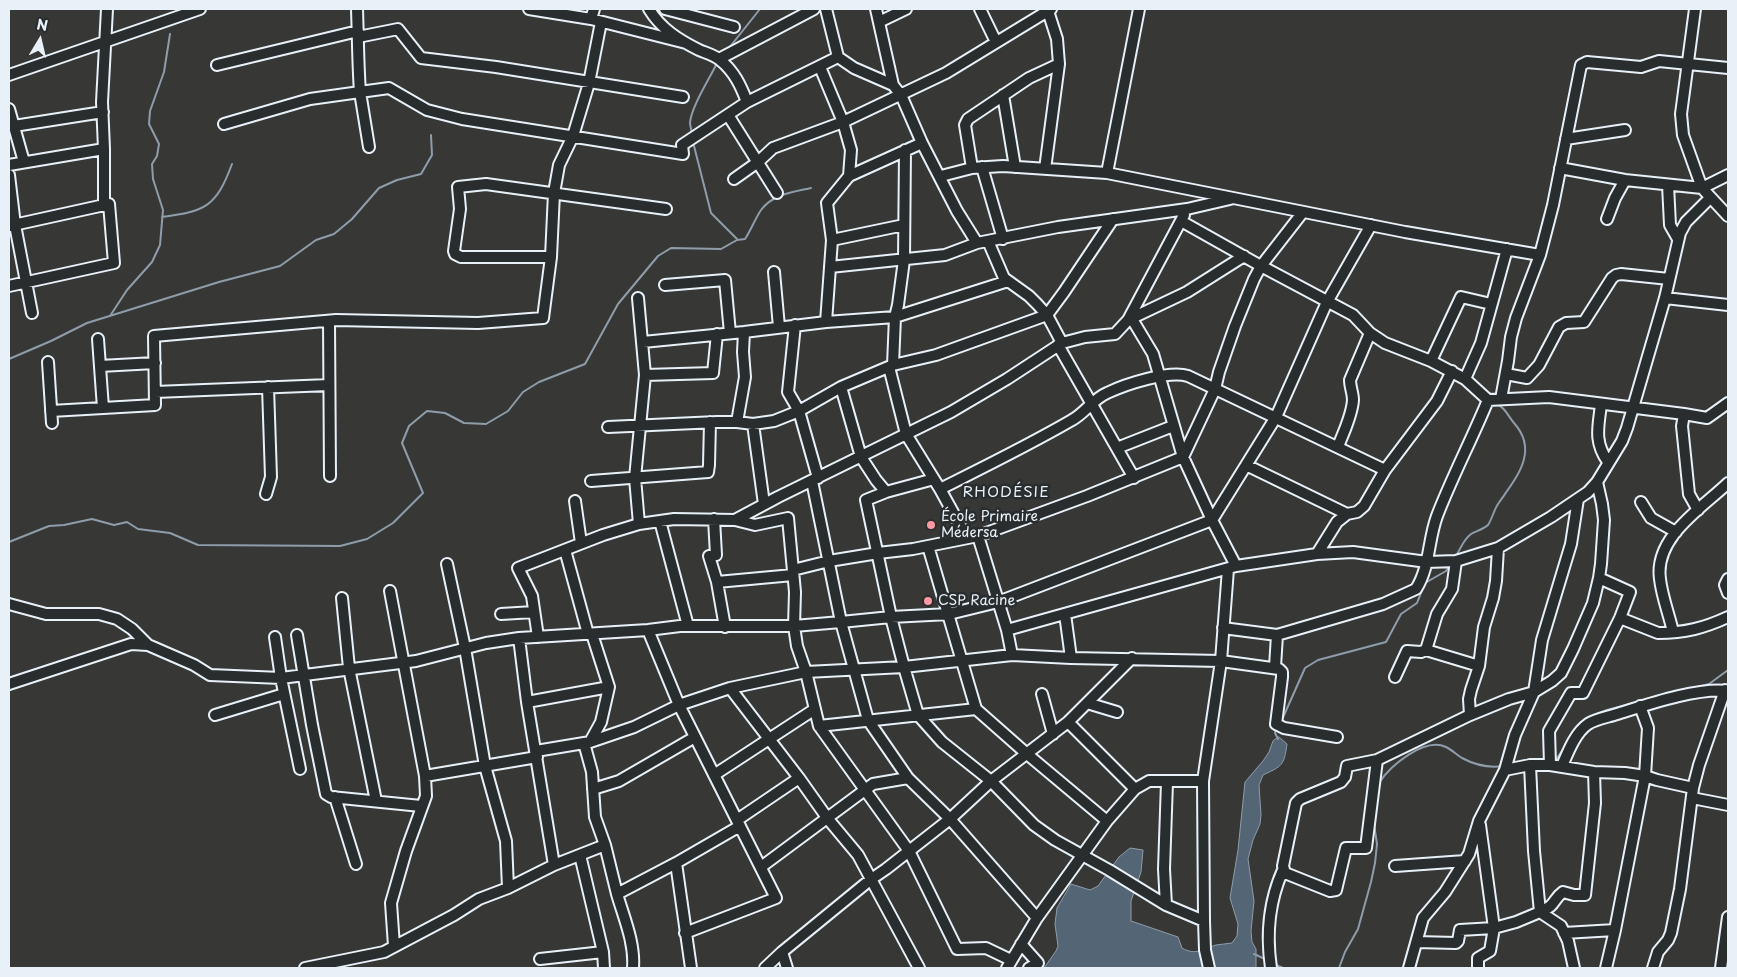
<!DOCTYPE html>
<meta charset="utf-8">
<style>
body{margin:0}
#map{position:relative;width:1737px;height:977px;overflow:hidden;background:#373736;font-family:"Playpen Sans",sans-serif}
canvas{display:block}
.frame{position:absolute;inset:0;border:10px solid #e8f1f8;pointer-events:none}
.north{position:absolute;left:15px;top:15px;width:50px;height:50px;-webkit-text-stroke:4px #2a2d2e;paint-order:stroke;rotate:9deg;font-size:14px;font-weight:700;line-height:20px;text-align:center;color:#e8f1f8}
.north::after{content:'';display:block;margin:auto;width:18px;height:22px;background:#e8f1f8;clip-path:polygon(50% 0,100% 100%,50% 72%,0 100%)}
</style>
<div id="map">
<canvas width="1737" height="977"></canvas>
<div class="frame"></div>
<div class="north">N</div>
</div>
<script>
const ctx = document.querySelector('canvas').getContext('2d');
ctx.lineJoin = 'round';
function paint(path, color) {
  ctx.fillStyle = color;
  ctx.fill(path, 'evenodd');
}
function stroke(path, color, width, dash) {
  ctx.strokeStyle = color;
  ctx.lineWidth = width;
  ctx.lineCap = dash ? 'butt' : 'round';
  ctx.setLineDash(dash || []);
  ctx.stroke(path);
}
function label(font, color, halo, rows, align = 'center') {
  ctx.font = font + ' "Playpen Sans",sans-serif';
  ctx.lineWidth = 5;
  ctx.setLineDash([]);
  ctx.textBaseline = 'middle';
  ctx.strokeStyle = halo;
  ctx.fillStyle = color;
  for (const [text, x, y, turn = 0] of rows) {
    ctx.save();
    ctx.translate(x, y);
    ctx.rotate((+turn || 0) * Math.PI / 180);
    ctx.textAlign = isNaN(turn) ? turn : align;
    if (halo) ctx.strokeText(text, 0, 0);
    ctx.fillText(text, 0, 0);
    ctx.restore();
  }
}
const water = new Path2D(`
 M1279 737 1287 744C1284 766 1282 766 1263 775L1259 785 1261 815 1260 824 1253 840 1248 859 1254 901 1251 931 1252 942 1256 949V968H1044L1056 951 1058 946 1055 924 1057 908 1071 884 1090 890 1098 886 1119 857 1130 848 1143 850 1141 872 1131 901V921L1178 937 1182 948C1196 956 1202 949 1216 945 1221 944 1227 944 1232 943L1237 936 1238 924 1230 898 1238 850 1245 782 1263 761 1269 752 1273 741Z`);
paint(water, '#546576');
stroke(water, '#8f9daa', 1);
stroke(new Path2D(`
 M729 48 760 9
 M692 135C692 131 690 126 690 123 691 107 710 78 717 63
 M693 142 711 213 737 239
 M162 217C206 211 216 207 232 164
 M110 316 127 290 152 262 160 245 163 210 153 179 152 164 157 156 159 144 149 124 150 111 164 72 170 34
 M9 359 51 341 87 323 219 282 280 266 316 240 334 234 352 219 379 188 397 180 421 174 432 155 431 135
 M9 542 49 526 64 525 92 519 114 525 127 522 138 529 170 533 198 545 340 546 367 539 393 523 423 493 402 443 409 426 427 411 445 413 464 423 486 424 508 411 523 392 539 382 585 364 618 304 658 256 671 248 721 249 737 240 745 239C751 230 755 219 761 210 773 194 793 192 811 188
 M1456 556C1461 548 1463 540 1471 534 1476 531 1484 529 1488 525 1492 519 1494 510 1498 504 1515 479 1540 452 1514 423 1508 416 1505 407 1496 404
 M1691 689 1709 684 1728 670
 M1595 715 1607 710 1638 702
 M1281 722 1305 668 1318 660 1386 642 1401 614 1417 603 1425 583 1446 571 1451 564
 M1276 728 1275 733 1278 739
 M1554 758H1557L1566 745
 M1379 783C1390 766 1424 737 1446 747 1452 750 1457 755 1462 758 1475 765 1489 768 1503 766
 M1254 954 1265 959
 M1274 964 1283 968
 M1339 968 1345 952 1358 929 1371 882 1375 863 1377 844 1374 824`), '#8f9daa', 2);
const minor = new Path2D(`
 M529 9 591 19 686 43
 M649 9C661 29 679 40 699 50 706 53 714 55 720 60 734 71 741 86 747 102
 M665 9 734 27
 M826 9 838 57 854 68 893 85 901 95 922 143 957 211 977 243
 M876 9 893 85
 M980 9 996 42
 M1695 9 1681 114 1683 135 1702 188 1728 216
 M591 19 594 9
 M879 22 906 9
 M358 37 398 29 421 58 496 67 683 97
 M719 59 814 9
 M217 65 358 31
 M820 67 843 122 851 150 849 176
 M9 75 200 9
 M1003 95 1015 167
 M9 109 24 162
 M728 115 777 193
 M224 124 310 99 360 92C358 64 358 37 357 9
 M14 126 103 112
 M1566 139 1625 130
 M369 147 360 92 389 88 427 110 462 119 683 154 682 145 747 102 838 57
 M9 165 104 149
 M982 167 1003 239
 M972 168 965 125 968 119 1029 78 1059 64
 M1560 168 1625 180 1702 188 1728 175
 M1045 169 1059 64 1057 39 1048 11
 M1107 173 1139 9
 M9 175 15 225 32 313
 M941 176 972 168 1003 166 1107 173 1405 232 1540 255
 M734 179 758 162 773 148 843 122 946 73 1051 9
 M1668 185 1670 225 1678 239
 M104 206V149L102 102 107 9
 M1607 219 1615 198 1625 180
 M1181 221 1261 266 1353 315 1370 333 1385 343 1431 361 1465 379 1488 400 1549 397 1684 414 1707 418 1728 403
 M9 226 109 204 114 263 9 286
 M832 240 904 225
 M988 241 1004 278 1029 296 1037 304 1047 315 1062 343 1085 337 1115 334 1128 320 1184 215
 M551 257H461L455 254 454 251 460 209 458 187 486 184 666 209
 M830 267 945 255 977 243 1058 227 1187 209 1230 199
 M774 272 779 327
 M665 285 725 280 730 333
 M638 298 645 375 635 478 639 524 674 519 735 520 778 497 951 412 1007 379 1062 343
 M1665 298 1728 305
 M1132 319 1153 354 1183 457 1212 520 1236 566
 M1128 320 1187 292 1244 256
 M329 321 330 476
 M826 322 832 240 827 203 849 176 922 143
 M795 325 788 392 799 411 818 478
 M98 339 103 408
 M643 342 744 332 826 322 895 317 1008 281
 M1058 345 1134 478
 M1431 361 1461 297 1491 304
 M48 362 52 423
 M893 365 895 317 898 305 904 260 905 150
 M100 366 155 363
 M889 367 906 434 940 489 967 538
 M1506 374 1527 378 1539 365 1559 327 1566 323 1584 322 1612 278 1616 275 1621 274 1669 279
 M645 375 713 373 717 334
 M1465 379 1481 343 1507 249
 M841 387 861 457 876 480 886 492
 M155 392 329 385
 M1501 399 1508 361 1511 337 1516 318 1540 255 1553 205 1581 65 1587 62 1641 67 1659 61 1728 68
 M1601 405C1598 428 1594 442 1608 462
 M51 411 155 405 154 336 336 320 478 323 543 318 551 257 554 193 559 165 573 136 589 83 601 22
 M1684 414 1682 426 1689 494 1698 510
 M737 422 745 377 743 352 744 332
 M753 424 764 504
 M608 427 717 422H737L753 424 774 421 799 411 841 387 893 365 936 355 1047 315 1064 292 1113 219
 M1338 447C1343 433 1352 416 1353 400 1353 393 1350 387 1350 380L1370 333
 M1117 448 1173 426
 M1246 465 1347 514
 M934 479 886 492 866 500 891 617 904 667 918 715 942 742 991 781 1034 825 1055 840 1109 870 1166 905 1204 921
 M591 481 708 472 709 465 710 422
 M812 481 841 622 868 720 908 778 950 819 1037 918
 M940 489C984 467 1029 445 1072 420 1085 413 1093 399 1107 393 1126 384 1169 370 1188 376L1385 470
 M266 494 271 477 268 387
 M575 501 581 543
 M1641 502 1651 518 1676 532
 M714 519 716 555 709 556 717 582 725 627
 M660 521 688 626
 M978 536 1007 630 1012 655
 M928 546 976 709 1027 754 1107 821
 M565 550 588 634
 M1317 554 1337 522 1347 514 1357 512 1364 506 1385 470 1437 401 1452 371
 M447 564 465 648 485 766 506 841 508 888
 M793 570 829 561 878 553 913 549 978 536 1087 496 1183 457 1215 389 1219 372 1235 326 1254 279 1261 266 1303 212
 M1728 579 1725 585 1728 593
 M717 582 793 575
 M390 591 425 776 426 796 406 851 391 903 394 946
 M342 598 349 668 376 801
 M9 604 46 614H99L117 619 132 629 148 645
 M501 614 534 612
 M1065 614 1071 658 1221 661 1279 669 1282 672V677L1276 724 1284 728 1337 737
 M1620 618 1658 633C1685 633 1704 628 1728 617
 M1223 628 1277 635 1383 604 1416 589C1430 567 1428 540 1437 516 1452 477 1472 439 1488 400
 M648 630 679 705 776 898 685 933
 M1007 630 1236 566 1317 554 1353 552 1427 562 1456 561 1498 548 1551 517 1588 492 1597 482 1622 441 1627 428 1665 298 1680 233 1686 222 1710 198
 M1673 632C1669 614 1662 597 1660 579 1654 537 1702 508 1728 483
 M297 635 312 725 326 794 331 797 421 806
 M275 637 281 678 300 769
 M538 637 532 596 518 568 603 535 639 524
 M519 638 527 702 554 865
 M1426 650 1479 666
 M1275 667 1277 635
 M1395 677 1407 651 1421 652 1426 650 1437 614 1452 589 1456 561
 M9 684 131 644 148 645 194 665 210 675 281 678 416 661 486 643 519 638 648 630 680 626H794L841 622 891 617 949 614 998 602 1212 520 1276 417 1327 302 1371 225
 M730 688 799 778 828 819 858 855 919 968
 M1042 694 1053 734
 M527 702 609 687
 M1087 703 1117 712
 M976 709 819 726 806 672 904 667 1012 655 1071 658
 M215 715 284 694
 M1470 715 1469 699 1471 690 1479 666 1484 627 1493 598 1496 581 1498 548
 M1068 722 1135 789
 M819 726 909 851 957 949 986 948 1011 960
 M590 742 601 722 609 687 592 634
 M536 751 590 742 634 727 679 705 730 688 806 672 797 646 794 626 795 592 788 518 755 525 735 520
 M1377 760 1366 848H1346L1336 890 1330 891 1285 873 1283 866 1296 803 1300 799 1341 782 1345 777 1347 766 1377 760 1470 715 1509 699 1534 692 1552 681 1561 673 1573 649 1593 603 1599 578 1601 564 1604 520 1602 504 1597 482
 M1530 765H1550L1594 772 1625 773 1645 776 1657 780 1693 788
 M1550 765 1549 731 1571 693H1583L1620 618 1630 592 1599 578
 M1562 766C1568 752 1575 733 1588 724 1596 719 1608 717 1617 714 1646 705 1698 687 1728 691
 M714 775 815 709
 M425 776 537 757
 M593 789 619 781 695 737
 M335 797 356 864
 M1692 798 1728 805
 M737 820 799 778
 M605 845 617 894 676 863 740 826
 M580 855 603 952 604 968
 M676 863 691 968
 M1395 866 1465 861
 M761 867 873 784 908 778
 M617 894C624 918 635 943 633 968
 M1166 905 1164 869 1167 782
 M1540 912C1557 905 1552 900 1563 892L1574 895H1585L1595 803 1594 772
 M1540 912 1561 926 1568 941 1574 968
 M1564 933 1615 930
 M1417 942 1456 943 1458 941 1460 930 1494 928 1480 825
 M1021 944 1038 963 1029 968
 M782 952 787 968
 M540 959 603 952
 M305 968 384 952 454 915 479 899 508 888 554 865 605 845 595 817 592 772 584 743
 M765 968 782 952 870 880 886 869 950 819 991 781 1068 722 1132 658
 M1007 968 1037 918 1107 821 1135 789 1149 781H1203
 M1209 968 1205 950 1204 921 1203 781 1221 661 1228 569
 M1271 968C1266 934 1269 901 1283 870
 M1409 968 1423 918 1445 892 1469 854 1479 821 1505 770 1515 735 1534 692 1542 640 1571 544 1578 499
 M1478 968V958L1490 951 1494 928 1516 922 1540 912 1534 851 1530 765 1505 770
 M1606 968 1615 930 1645 776 1648 728 1640 706
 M1653 968 1658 952 1668 940 1671 933 1680 889 1693 788 1699 765 1725 690
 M1721 968 1728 917`);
stroke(minor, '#e8f1f8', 14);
stroke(minor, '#2a2d2e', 10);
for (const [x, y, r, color] of [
 [931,525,5,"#ff9aa2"],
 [928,601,5,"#ff9aa2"]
]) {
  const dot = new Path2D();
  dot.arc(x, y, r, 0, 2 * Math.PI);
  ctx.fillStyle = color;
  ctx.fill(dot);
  stroke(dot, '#2a2d2e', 2);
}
label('14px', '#e8f1f8', '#2a2d2e', [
 ["École Primaire",941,517],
 ["Médersa",941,533],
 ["CSP Racine",938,601]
], 'left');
ctx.letterSpacing = '1px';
label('15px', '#e8f1f8', '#2a2d2e', [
 ["RHODÉSIE",1006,493]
]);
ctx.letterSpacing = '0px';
</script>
